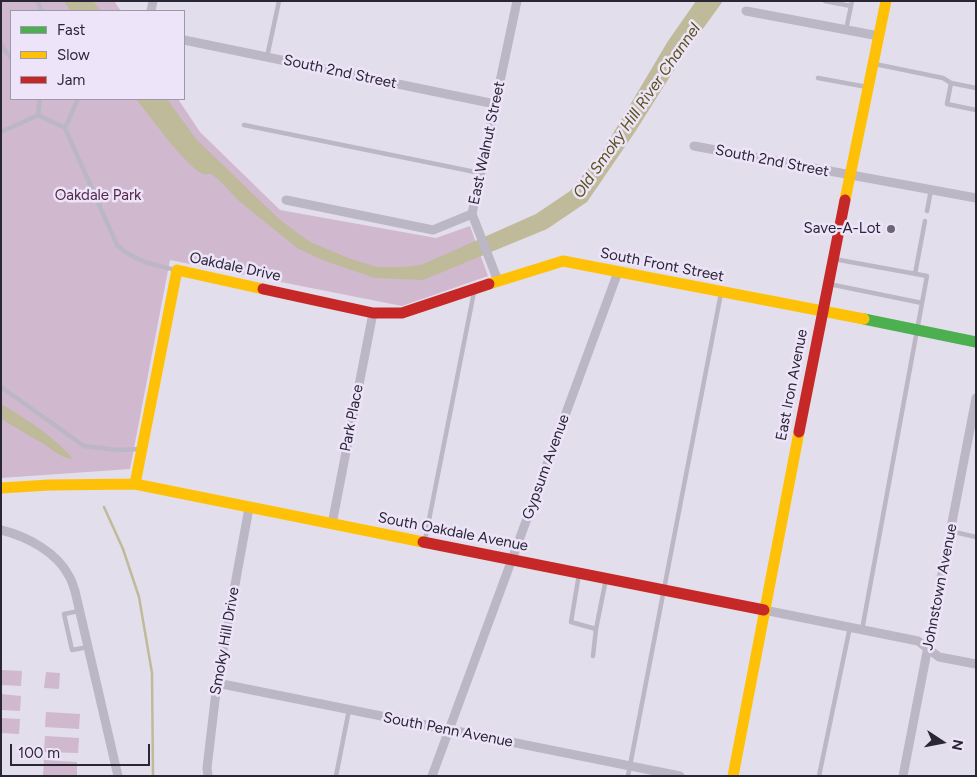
<!DOCTYPE html>
<style>
body{margin:0}
#map{position:relative;width:977px;height:777px;overflow:hidden;background:#e3deeb;font-family:Figtree,sans-serif}
canvas{display:block}
.frame{position:absolute;inset:0;border:2px solid #292635;pointer-events:none}
.legend{position:absolute;left:10px;top:10px;width:175px;height:90px;box-sizing:border-box;background:#ede4f9;border:1px solid #9f98ab;margin:0;padding:6px 9px;list-style:none;font-size:15px;color:#292635}
.legend li{display:flex;align-items:center;gap:10px;height:25px}
.legend b{width:25px;border:1px solid #9f98ab}
.north{position:absolute;left:917px;top:717px;width:50px;height:50px;-webkit-text-stroke:4px #ede4f9;paint-order:stroke;rotate:101deg;font-size:14px;font-weight:700;line-height:20px;text-align:center;color:#292635}
.north::after{content:'';display:block;margin:auto;width:18px;height:22px;background:#292635;clip-path:polygon(50% 0,100% 100%,50% 72%,0 100%)}
.scale{position:absolute;left:10px;top:744px;width:140px;height:22px;box-sizing:border-box;border:2px solid #292635;border-top:0;padding-left:6px;font-size:15px;line-height:18px;white-space:nowrap;color:#292635;-webkit-text-stroke:4px #ede4f9;paint-order:stroke}
</style>
<div id="map">
<canvas width="977" height="777"></canvas>
<div class="frame"></div>
<ul class="legend">
<li><b style="height:6px;background:#4caf50"></b>Fast</li>
<li><b style="height:6px;background:#ffc107"></b>Slow</li>
<li><b style="height:6px;background:#c62828"></b>Jam</li>
</ul>
<div class="north">N</div>
<div class="scale">100 m</div>
</div>
<script>
const ctx = document.querySelector('canvas').getContext('2d');
ctx.lineJoin = 'round';
function paint(path, color) {
  ctx.fillStyle = color;
  ctx.fill(path, 'evenodd');
}
function stroke(path, color, width, dash) {
  ctx.strokeStyle = color;
  ctx.lineWidth = width;
  ctx.lineCap = dash ? 'butt' : 'round';
  ctx.setLineDash(dash || []);
  ctx.stroke(path);
}
function label(font, color, halo, rows, align = 'center') {
  ctx.font = font + ' Figtree,sans-serif';
  ctx.lineWidth = 5;
  ctx.setLineDash([]);
  ctx.textBaseline = 'middle';
  ctx.strokeStyle = halo;
  ctx.fillStyle = color;
  for (const [text, x, y, turn = 0] of rows) {
    ctx.save();
    ctx.translate(x, y);
    ctx.rotate((+turn || 0) * Math.PI / 180);
    ctx.textAlign = isNaN(turn) ? turn : align;
    if (halo) ctx.strokeText(text, 0, 0);
    ctx.fillText(text, 0, 0);
    ctx.restore();
  }
}
paint(new Path2D(`
 M1 1H114L121 11H11V99H178L200 132 280 210 436 238 470 226 488 276 402 306 170 260 130 469 1 478Z
 M1 670 22 671 21 686 1 685Z
 M46 672 60 673 59 689 44 688Z
 M1 694 21 696 20 711 1 710Z
 M46 712 80 714 79 729 45 727Z
 M1 718 20 719 19 734 1 733Z
 M45 736 79 738 78 753 44 752Z
 M44 760 77 762V776L43 775Z`), '#d0b8cf');
paint(new Path2D(`
 M64 1H93L101 11H70Z
 M696 1H723L681 59 635 132 587 202 547 229 423 280 375 278 325 261 297 248 238 200 219 180 211 174C206 174 203 175 199 172 177 155 154 121 136 99H167L196 139 279 219 310 242 351 259 377 267H403L421 265 536 214 570 191 602 152 668 41Z
 M1 404C24 417 57 439 73 459 60 458 52 449 42 443 28 435 15 427 1 419Z`), '#bfba9a');
stroke(new Path2D(`
 M104 507 123 549 139 597 152 673 153 776`), '#bfba9a', 2.5);
stroke(new Path2D(`
 M37 1 42 11
 M825 1 851 6 852 1
 M846 30 851 6
 M1 45 11 58
 M267 57 279 1
 M875 64 943 78 951 83 976 88
 M818 78 867 87
 M951 83 947 104 976 110
 M40 99 38 115 65 128 78 99
 M244 125 480 173
 M65 128 117 245C134 261 153 265 176 270
 M1 132 38 115
 M927 211 931 190
 M915 274 925 221
 M829 284 922 303 927 276 834 259
 M1 387 84 446 117 450 141 449
 M950 531 976 537
 M425 540 474 292
 M579 574 571 622 596 629
 M79 611 64 614 72 650 88 647
 M862 630 922 303
 M593 656 596 629 606 579
 M336 776 349 710
 M628 776 721 293
 M819 776 850 627`), '#bbb7c4', 4.5);
stroke(new Path2D(`
 M151 11 153 1
 M746 11 879 36
 M184 40 495 104
 M694 146 976 198
 M286 200 433 230 472 214
 M498 281 472 214 517 1
 M332 524 373 313
 M1 530C26 536 57 552 69 576 72 580 73 586 75 591L118 776
 M764 610 918 641 939 657 976 664
 M217 683 680 776
 M208 776 207 768 217 683 249 508
 M432 776 618 272
 M903 776 976 398`), '#bbb7c4', 9);
stroke(new Path2D(`
 M864 319 976 342`), '#4caf50', 11);
stroke(new Path2D(`
 M845 200 886 1
 M489 284 563 261 864 319
 M135 484 177 270 263 289
 M1 488 49 485 135 484 423 542
 M733 776 799 432`), '#ffc107', 11);
stroke(new Path2D(`
 M263 289 373 313H402L489 284
 M799 432 845 200
 M423 542 764 610`), '#c62828', 11);
for (const [x, y, r, color] of [
 [891,229,5,"#6a6675"]
]) {
  const dot = new Path2D();
  dot.arc(x, y, r, 0, 2 * Math.PI);
  ctx.fillStyle = color;
  ctx.fill(dot);
  stroke(dot, '#ede4f9', 2);
}
label('15px', '#292635', '#ede4f9', [
 ["South 2nd Street",340,72,12],
 ["East Walnut Street",487,143,-78],
 ["South 2nd Street",772,161,11],
 ["South Front Street",662,265,11],
 ["Oakdale Drive",235,267,12],
 ["East Iron Avenue",792,385,-79],
 ["Park Place",352,418,-79],
 ["Gypsum Avenue",546,467,-70],
 ["South Oakdale Avenue",453,532,11],
 ["Johnstown Avenue",940,587,-79],
 ["Smoky Hill Drive",225,641,-80],
 ["South Penn Avenue",448,730,11]
]);
label('15px', '#532949', '#ede4f9', [
 ["Oakdale Park",98,196]
]);
label('15px', '#292635', '#ede4f9', [
 ["Save-A-Lot",881,229]
], 'right');
label('italic 16px', '#57531b', '#ede4f9', [
 ["Old Smoky Hill River Channel",637,111,-55]
]);
</script>
